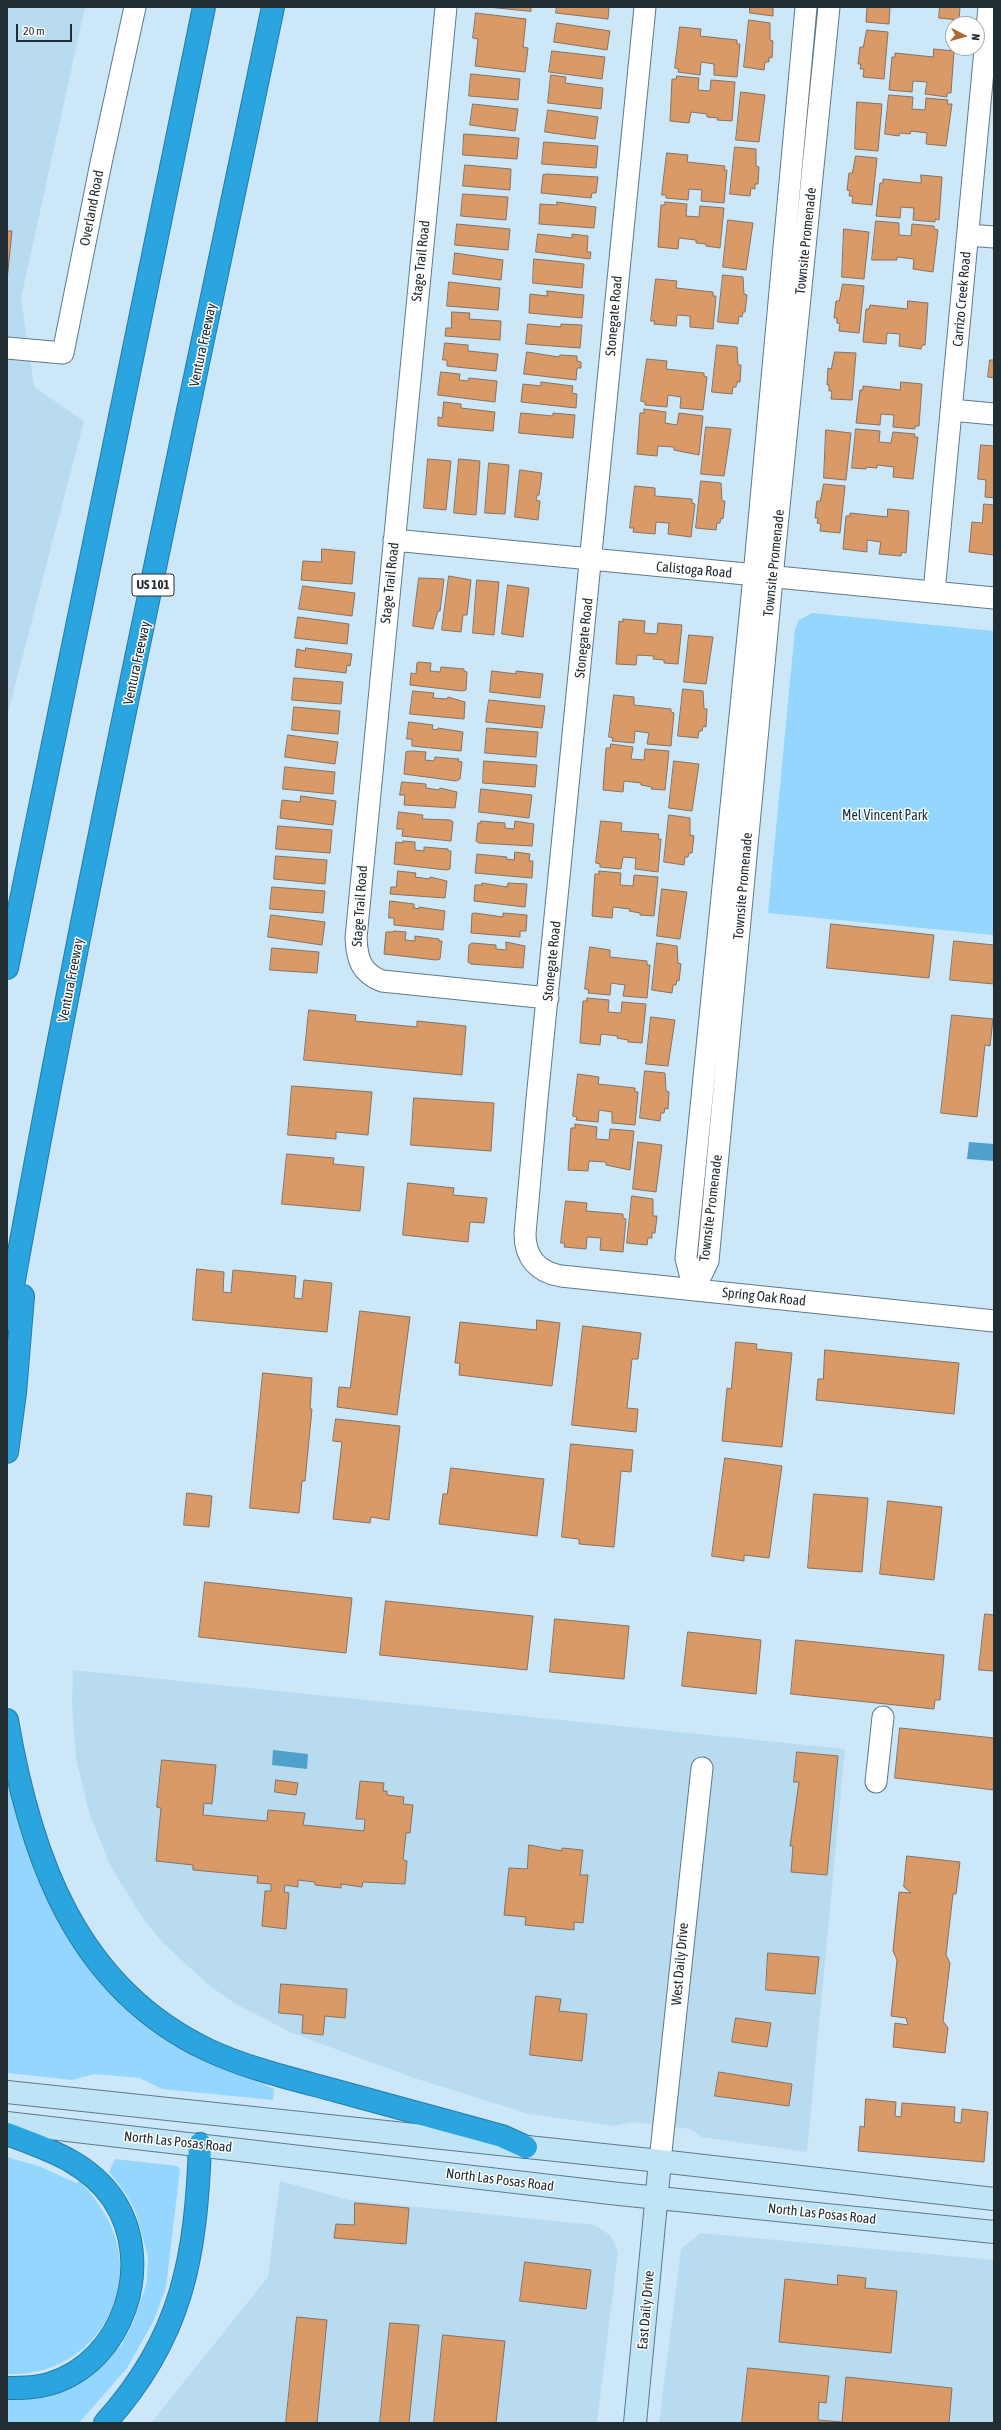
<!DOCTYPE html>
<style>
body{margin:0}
#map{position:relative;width:1001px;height:2430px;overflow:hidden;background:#cbe7f8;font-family:"Asap Condensed",sans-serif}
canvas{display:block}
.frame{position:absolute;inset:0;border:8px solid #222d33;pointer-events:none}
.north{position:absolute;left:945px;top:16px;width:40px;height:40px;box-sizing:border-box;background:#fff;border:1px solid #a7abad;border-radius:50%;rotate:96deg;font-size:11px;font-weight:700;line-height:16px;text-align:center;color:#222d33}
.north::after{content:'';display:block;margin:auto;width:14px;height:18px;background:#ac6b35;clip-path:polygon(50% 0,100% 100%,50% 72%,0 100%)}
.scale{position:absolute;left:16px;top:24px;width:56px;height:18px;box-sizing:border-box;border:2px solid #222d33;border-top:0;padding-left:5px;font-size:12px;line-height:14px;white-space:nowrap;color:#222d33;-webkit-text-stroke:3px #fff;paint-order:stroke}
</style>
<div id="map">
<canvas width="1001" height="2430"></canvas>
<div class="frame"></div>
<div class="north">N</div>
<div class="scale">20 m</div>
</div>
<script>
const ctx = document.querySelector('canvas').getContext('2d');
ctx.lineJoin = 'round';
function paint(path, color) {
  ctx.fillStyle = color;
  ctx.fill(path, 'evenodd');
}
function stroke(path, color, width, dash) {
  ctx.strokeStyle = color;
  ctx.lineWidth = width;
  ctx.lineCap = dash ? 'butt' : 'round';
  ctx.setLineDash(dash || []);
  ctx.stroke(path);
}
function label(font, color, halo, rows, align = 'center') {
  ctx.font = font + ' "Asap Condensed",sans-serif';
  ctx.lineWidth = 3;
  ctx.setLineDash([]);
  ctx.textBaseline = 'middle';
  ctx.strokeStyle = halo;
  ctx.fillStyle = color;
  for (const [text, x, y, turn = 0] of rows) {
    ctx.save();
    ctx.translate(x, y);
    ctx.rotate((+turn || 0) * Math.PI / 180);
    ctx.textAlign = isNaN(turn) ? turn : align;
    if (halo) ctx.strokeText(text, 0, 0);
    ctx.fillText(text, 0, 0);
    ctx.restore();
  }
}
paint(new Path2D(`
 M7 7H85L21 298 34 387 84 421 7 716Z
 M73 1670 845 1749 807 2152 701 2137 691 2129 631 2122 615 2126 529 2114 414 2078 292 2033 236 2004 210 1986 164 1944 144 1920 111 1867 89 1812 76 1759 72 1704Z
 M280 2181 349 2200 595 2225 611 2236 618 2252 597 2423H151L268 2277Z
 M700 2233 994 2260V2423H659L681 2249Z`), '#b9dbf0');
paint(new Path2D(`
 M812 613 994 631V935L768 913 795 629 799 620Z
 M7 1768C14 1798 21 1829 31 1859 57 1941 116 2016 193 2056 219 2070 249 2076 274 2089L273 2100 162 2089 140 2078 94 2074 72 2080 7 2073Z
 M7 2157 41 2167 76 2183 79 2181C88 2188 96 2201 103 2211 150 2286 94 2378 7 2374Z
 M115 2159 177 2166 180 2169 166 2287 154 2320 127 2368 79 2423H7V2399L52 2395 77 2385 122 2344 133 2323 147 2282 148 2256 136 2213 126 2194 109 2172Z`), '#94d6fd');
paint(new Path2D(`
 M969 1142 994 1144V1161L967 1159Z
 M273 1750 308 1754 307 1769 272 1765Z`), '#50a0cc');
const building = new Path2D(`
 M488 7H531V11Z
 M557 7H609L608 19 556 13Z
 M750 7H773V16L750 13Z
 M865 7H890L889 24 866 22 867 8Z
 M940 7H960L959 20 939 18Z
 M476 13 526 19 523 47 528 48 525 72 475 66 478 39 473 38Z
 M749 20 770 23V40L773 41 772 58 769 57V62H765L764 70 744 67Z
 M557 23 610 31 607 50 554 42Z
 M680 27 701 29 700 36 737 40V44H740L737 77 714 75V64L701 62 700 75 678 72 679 69 675 68Z
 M867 30 888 32 884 79 863 77 864 69H860L861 64H858L860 47H863Z
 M934 49 954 51 951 93H947V97L925 94 927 82 913 81 912 92 889 90 892 57H895V53L933 57Z
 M552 51 605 57 602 79 549 72Z
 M471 74 520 79 518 100 469 96Z
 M551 75 566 77 565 83 603 88 601 109 548 103Z
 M677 76 699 78 698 90 710 91 711 80 735 82 732 121 717 120 718 118 707 117V114L691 112 689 123 670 121 672 79H676Z
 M741 92 765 95 759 142 736 140Z
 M889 95 913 97 912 109 925 110 926 98 948 100 947 104H952L946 146 926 144 927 133 911 131 910 134 900 133 899 136 885 134Z
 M857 102 882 104 878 151 855 149Z
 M473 104 518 109 515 131 470 125Z
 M548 110 598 117 595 139 545 132Z
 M464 134 519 138 517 159 463 155Z
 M544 142 598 146 596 168 542 164Z
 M735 147 756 149V166L759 167 758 184H755V189L751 188 750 196 730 194Z
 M667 153 688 155 687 162 725 166 724 170H727L724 203 701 201 702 190 689 189 688 200 666 198V195H662Z
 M856 156 877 158 872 205 852 203 853 196H849L850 191 847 190 849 173H852Z
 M465 165 511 169 510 190 463 186Z
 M548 174 598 177 596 193H592L591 198 541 193 543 175Z
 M921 175 942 177 939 220 935 219V222L913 220 914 208 901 207 900 218 876 216 880 183H883V179L921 183Z
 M463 194 508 197 506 220 461 216Z
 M557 202 596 207 594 228 539 224 540 204 557 205Z
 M665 202 687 204 686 216 699 217 700 206 724 208 720 248 706 246V244L696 243V240L679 238 678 249 658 247 661 205H665Z
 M728 220 753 223 746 270 723 267Z
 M876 221 899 223V235L911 236 912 224 934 226V229L938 230 933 272 913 269 914 259 897 257V260H872Z
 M457 224 510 229 508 250 455 245Z
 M844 229 869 232 864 279 842 277Z
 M7 231H12L7 280Z
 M538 234 572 238V234L588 236 587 252H591L590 259 536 252Z
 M455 253 503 260 501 280 453 274Z
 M534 259 584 264 582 288 533 283Z
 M723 275 743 277 744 294 747 295 745 312H743L742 317 739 316 738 324 718 322Z
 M656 279 677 281 676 288 713 292V296H716L713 329 690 327V316L677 315 676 326 654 324 655 321H651Z
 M449 282 500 288 498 310 447 306Z
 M843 284 864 286 859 333 839 331 840 324 837 323V318H834L836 301H839Z
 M547 291 584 295 582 318 529 313 530 294 547 296Z
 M908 301 928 303 925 345H922L921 349 899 346 900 334 887 333 886 344 863 342 866 309H869L870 305 907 309Z
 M452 312 470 313 469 319 501 321 500 340 445 336 446 328H451Z
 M528 324 561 327V324L582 325 580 348 526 344Z
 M445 343 468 345V351L498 354 496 371 447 366V360H443Z
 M717 345 737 347 738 365H741L740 382H737L736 387H733L732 394 712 392Z
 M527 352 559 357 560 355 577 356V361L581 362V368H577L576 380 524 374Z
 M835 352 856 353 852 400 831 399 832 391H829V385H827L828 368 831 369Z
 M647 359 667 361 666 369 704 373V376L707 377 703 410 680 408 681 397 668 395 667 407 645 405V402L641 401Z
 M990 360H994V378L988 377Z
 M441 372 460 374 459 380 468 381 469 378 497 381 495 402 438 395Z
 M541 382 573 386 572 393 577 394 576 408 521 402 523 384 541 386Z
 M901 382 922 384 919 426H915V429L893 427 894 415 881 414 880 425 856 423 860 390H863V386L900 390Z
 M444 402 461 404V408L495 412 493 431 438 426V417L442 418Z
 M644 409 666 412 665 423 677 425 679 413 703 416 699 455 674 450V447L658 446 657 456 637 454 640 413H644Z
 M521 413 553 416V413L575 415 573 438 519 433Z
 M706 427 731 429 724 476 701 474Z
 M856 429 880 431 879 442 891 443 893 432 915 434 914 437H918L913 479 893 477 894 467 877 465V468L866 467V469L852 468Z
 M826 430 851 433 846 480 824 478Z
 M981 445 994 446V498L985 497 986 480 978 479Z
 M428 459 451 461 446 510 424 508Z
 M459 459 480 461 476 515 454 513Z
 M489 463 509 465 505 514 485 513Z
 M520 470 542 473 539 495H537L536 500 540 501 538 520 515 517Z
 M701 481 721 483 722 501H725L723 519 721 518 720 523H717L716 530 696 528Z
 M824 484 845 486 840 533 820 531 821 524 817 523 818 518H815L817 501H820Z
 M635 486 655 488V496L692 499V503L695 504 691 537 668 534 669 523 656 522 655 534 633 532 634 528H630Z
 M984 504 994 505V555L969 552 972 522 982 523Z
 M888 509 909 511 906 553 902 552 901 556 879 554 881 542 867 540V552L843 549 846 516H850V513L887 517Z
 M322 549 355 552 352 584 301 580 303 561 321 562Z
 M449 576 471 580 467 615H463L461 632 442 630Z
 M419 578 444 579 440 611H438L433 629 413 626Z
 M477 580 499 582 494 635 473 633Z
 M508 585 529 588 523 637 502 634Z
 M303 586 355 593 352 616 299 609Z
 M298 617 349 624 347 644 295 638Z
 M623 619 645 621 644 633 657 634 658 623 682 625 678 664 664 663V660L653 659 654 656 637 655 636 665 616 664 619 621 623 622Z
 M689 635 713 637 706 684 684 682Z
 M306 648 352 654 350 666 347 665 346 673 295 667 297 649 305 651Z
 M419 662 431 663 430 671 440 672 441 667 464 669V671L467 672 466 690 462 691 410 685 411 673 416 674 417 663Z
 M492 671 516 674V671L543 674 540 698 490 692Z
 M294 678 343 682 341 704 292 700Z
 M683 689 703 691 704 709H707L706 727 703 726 702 731H699L698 738 678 736Z
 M413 691 434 693 433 698 447 699 448 697 465 702 464 719 410 714Z
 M614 695 634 697V705L671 709V712L674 713 671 746 647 744 649 733 635 731 634 743 612 741 613 738 609 737Z
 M489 700 545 706 542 728 486 722Z
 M294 707 340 711 338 734 292 730Z
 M409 722 433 725 432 729 437 730 438 728 463 732 461 751 412 746V739H407Z
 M487 728 538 732 536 757 485 753Z
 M288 735 338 742 335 764 285 757Z
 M611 744 633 747 631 759 644 760 645 749 669 751 665 790 651 789 652 787 641 785V783L624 781 623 792 603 790 606 748H610Z
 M413 751 426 752 425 760 434 761 435 757 459 759 458 761 462 762 460 779 456 781 404 774 406 752Z
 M484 761 537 765 535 787 483 783Z
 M674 761 699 764 692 811 669 808Z
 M285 767 335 772 333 794 283 789Z
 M402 782 426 784V788L439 790 440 788 457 792 455 808 404 805 405 795H400Z
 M481 789 532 795 529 818 479 812Z
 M301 796 336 801 333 825 280 818 282 800 300 802Z
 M399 812 423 815 422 819 450 820 453 822 451 841 402 836 403 829H397Z
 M669 815 690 818V835L694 836 692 853H689L688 857H685L684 865 664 862Z
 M481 821 505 823V828L514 829 515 821 534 824 532 846 479 843 476 841 478 823H481Z
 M601 821 622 823 621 831 659 834 658 839H661L658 872 635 869 636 858 623 857 621 869 600 867V864L596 863Z
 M278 826 332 830 330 853 276 849Z
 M403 841 415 842V850L424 851V847L448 849V851H451L450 869 446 870 394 864 396 842 403 843Z
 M515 852 530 854 529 861H533L532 878 475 873 477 854 507 857 506 859 514 860Z
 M276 856 327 860 325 884 274 879Z
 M398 871 416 873 415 877 429 879 430 877 447 881 445 898 390 894 391 887H396Z
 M599 871 621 873 620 885 633 886 634 875 658 877 654 916 640 915V913L629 911 630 909 613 907 612 918 592 916 595 874H599Z
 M482 883 507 887 508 883 527 884 525 907 474 901 475 885H482Z
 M272 887 325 891 323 913 270 909Z
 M662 889 687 892 680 939 657 936Z
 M390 901 414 904V908L419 909V907L445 911 443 930 394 925V918H389Z
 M475 913 503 917V913L527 915 526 931H520V937L471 933 472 914Z
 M271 915 325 922 322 945 268 937Z
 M831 924 934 935 929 978 827 968Z
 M394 931 406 932 405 940 415 941V936L439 939V941H442L440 959 436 960 384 954 386 932H393Z
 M954 941 994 945V984L950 980Z
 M506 942 525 946 523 968 471 964 468 962 469 945 472 943 496 945V949L506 950Z
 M657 943 677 946 678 963 681 964 679 981 677 980 676 985H673L672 993 652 990Z
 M590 947 610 950V957L647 961V965H650L647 998 623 996 625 985 611 983 610 995 588 993 589 990 585 989Z
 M272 948 319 952 317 973 270 970Z
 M587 998 609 1000 608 1012 621 1013 622 1002 646 1004 642 1043 628 1042V1040L617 1038 618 1036 601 1034 600 1045 580 1043 583 1001H587Z
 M309 1010 356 1015 355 1021 417 1027V1021L466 1026 462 1075 304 1060Z
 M952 1015 993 1019 990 1046 985 1045 977 1117 941 1113Z
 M651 1017 675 1020 668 1066 646 1064Z
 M645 1071 665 1073 666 1091 669 1092 668 1109 665 1108 664 1113H661L660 1121 640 1118Z
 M578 1074 599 1077 598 1084 635 1088V1092H638L635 1125 612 1123V1112L599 1110 598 1122 576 1120 577 1117 573 1116Z
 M292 1086 372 1092 368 1135 336 1132V1139L288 1135Z
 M414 1098 494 1103 491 1151 411 1145Z
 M575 1124 597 1127 596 1139 609 1140 610 1129 634 1131 630 1170 606 1165V1162L589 1161 588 1171 568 1170 571 1128H575Z
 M638 1142 662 1145 656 1192 633 1189Z
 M287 1154 334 1158 333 1164 364 1167 360 1211 282 1204Z
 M408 1183 454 1188 453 1195 487 1198 484 1223 470 1222 468 1242 403 1235Z
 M632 1196 653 1199V1216H657L655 1233H652V1238H648L647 1245 627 1243Z
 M566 1201 587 1203 586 1211 623 1214V1218L626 1219 623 1252 600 1250 601 1238 587 1237 586 1249 564 1247 565 1243H561Z
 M197 1269 224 1272 223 1292 231 1293 233 1270 296 1276 294 1298 302 1299 304 1280 332 1283 327 1332 193 1320Z
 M360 1311 410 1317 397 1415 337 1407 339 1387 350 1388Z
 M537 1320 560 1323 552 1386 459 1375 460 1363H455L460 1322 536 1330Z
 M583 1326 641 1333 638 1359H632L627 1408 638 1409 636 1432 572 1425Z
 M736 1342 757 1344 756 1349 792 1353 782 1447 722 1441 727 1388 731 1389Z
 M825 1350 959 1363 954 1414 816 1400 818 1379H823Z
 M263 1373 312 1378 310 1409H312L305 1481H302L299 1513 250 1508Z
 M336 1419 400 1426 389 1520 371 1517 370 1523 333 1519 342 1442 333 1441Z
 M571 1444 633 1450 631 1472 621 1471 614 1547 579 1544V1539L562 1537Z
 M725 1458 782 1466 769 1558 744 1555V1561L712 1556Z
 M451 1468 544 1479 537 1536 439 1524 443 1494H447Z
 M187 1493 212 1496 209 1527 184 1525Z
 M814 1494 868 1498 862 1572 808 1568Z
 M888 1501 942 1507 934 1580 880 1574Z
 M205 1582 352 1598 346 1653 199 1637Z
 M386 1601 533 1616 527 1670 380 1655Z
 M985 1614 994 1615V1671L979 1670Z
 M555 1619 629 1626 624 1679 550 1672Z
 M688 1632 761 1640 756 1694 682 1686Z
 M796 1640 944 1655 940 1700H935L934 1709 791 1694Z
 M900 1728 994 1738V1790L895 1778Z
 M797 1752 838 1756 827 1875 791 1872 793 1846H790L799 1782H794Z
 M162 1760 216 1765 212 1804 204 1803 203 1815 267 1821 268 1810 305 1813 303 1825 364 1831 365 1819H356L360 1781 384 1783 383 1791H387V1795L404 1797 403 1804 413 1805 410 1833H406L403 1860 407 1861 405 1884 363 1882 362 1887 341 1884V1888L315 1885V1882L298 1880V1887L285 1885 284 1892 289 1893 286 1929 262 1926 265 1891H271V1884L257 1883 258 1876 193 1870V1865L156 1861 161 1808 157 1807Z
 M276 1780 298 1783 296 1795 275 1792Z
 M529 1845 562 1851V1848L583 1850 580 1875H588L583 1923 574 1922V1930L525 1925 526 1917 504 1915 509 1868 527 1869Z
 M907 1856 960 1862 956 1894H953L946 1955 950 1963 943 2021 948 2028 945 2053 893 2047 895 2023 908 2025 906 2018 891 2016 897 1960 893 1951 899 1892 911 1893 904 1887Z
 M768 1953 819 1957 815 1994 766 1990Z
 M281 1984 347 1989 345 2018 325 2016 323 2035 302 2033 303 2015 279 2013Z
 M536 1996 561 1999 559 2011 587 2014 582 2061 530 2055Z
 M736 2018 771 2023 767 2047 732 2042Z
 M719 2072 792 2084 789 2106 715 2096Z
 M866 2099 896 2102 895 2116 901 2117 902 2103 955 2107 954 2122 961 2123 962 2109 988 2112 984 2162 858 2151 860 2126 864 2127Z
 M355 2203 409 2208 406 2244 334 2238 336 2224 354 2225Z
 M525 2262 591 2270 586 2309 520 2301Z
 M838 2275 866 2278 865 2288 897 2291 891 2353 779 2342 785 2279 837 2285Z
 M297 2317 327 2320 317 2423H286Z
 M390 2323 419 2325 409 2423H380Z
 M443 2335 505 2341 496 2423H434Z
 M748 2368 829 2376 826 2403 819 2402 818 2420 842 2422 846 2377 952 2388 949 2423H742Z`);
paint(building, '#da9a67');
stroke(building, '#877160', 1);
const street = new Path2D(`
 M446 7 356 938C357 959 361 973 382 981L548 998
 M645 7 537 1099 525 1234C525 1257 537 1272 561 1276L994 1321
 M968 235 994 237
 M7 348 63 353 101 163 135 7
 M951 410 994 414
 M394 540 994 598
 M934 592 989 7
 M694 1290 708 1261 775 547 829 7
 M694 1290 686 1258 754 576 806 7
 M876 1782 883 1717
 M660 2161 702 1768`);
const secondary = new Path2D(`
 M7 2092 660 2161 994 2199
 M7 2123 619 2194 994 2232
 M635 2423 660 2161`);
const highway = new Path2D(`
 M7 968 204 7
 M7 1319C85 880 182 444 273 7
 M7 1452 15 1393 23 1296
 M7 1720C30 1855 75 1987 208 2050 249 2069 293 2079 337 2091 392 2106 447 2121 502 2136L526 2147
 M7 2134C47 2149 88 2162 113 2199 156 2263 124 2362 49 2384 35 2388 21 2388 7 2388
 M105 2423C183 2337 196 2256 200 2144`);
stroke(street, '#607989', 23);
stroke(secondary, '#607989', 24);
stroke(highway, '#287ba3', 24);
stroke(street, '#fff', 21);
stroke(secondary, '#bfe4f6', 22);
stroke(highway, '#2ba5e0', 22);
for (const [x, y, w] of [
 [153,585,42]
]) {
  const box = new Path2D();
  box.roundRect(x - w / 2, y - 11, w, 22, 3);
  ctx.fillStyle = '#fff';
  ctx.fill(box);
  stroke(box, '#222d33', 1);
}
label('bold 13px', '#222d33', null, [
 ["US 101",153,585]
]);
label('14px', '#222d33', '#fff', [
 ["Overland Road",92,208,-79],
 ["Townsite Promenade",806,241,-84],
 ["Stage Trail Road",421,261,-84],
 ["Carrizo Creek Road",962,299,-85],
 ["Stonegate Road",614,316,-85],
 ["Ventura Freeway",203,345,-78],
 ["Townsite Promenade",774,563,-84],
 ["Calistoga Road",694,570,5],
 ["Stage Trail Road",390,583,-84],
 ["Stonegate Road",584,638,-84],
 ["Ventura Freeway",137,663,-78],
 ["Townsite Promenade",743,886,-85],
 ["Stage Trail Road",360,906,-86],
 ["Stonegate Road",552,961,-84],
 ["Ventura Freeway",71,980,-79],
 ["Townsite Promenade",711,1208,-83],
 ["Spring Oak Road",764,1297,6],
 ["West Daily Drive",680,1964,-85],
 ["North Las Posas Road",178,2142,6],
 ["North Las Posas Road",500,2180,7],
 ["North Las Posas Road",822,2214,6],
 ["East Daily Drive",646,2310,-85]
]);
label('14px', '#0f3346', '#fff', [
 ["Mel Vincent Park",885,816]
]);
</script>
